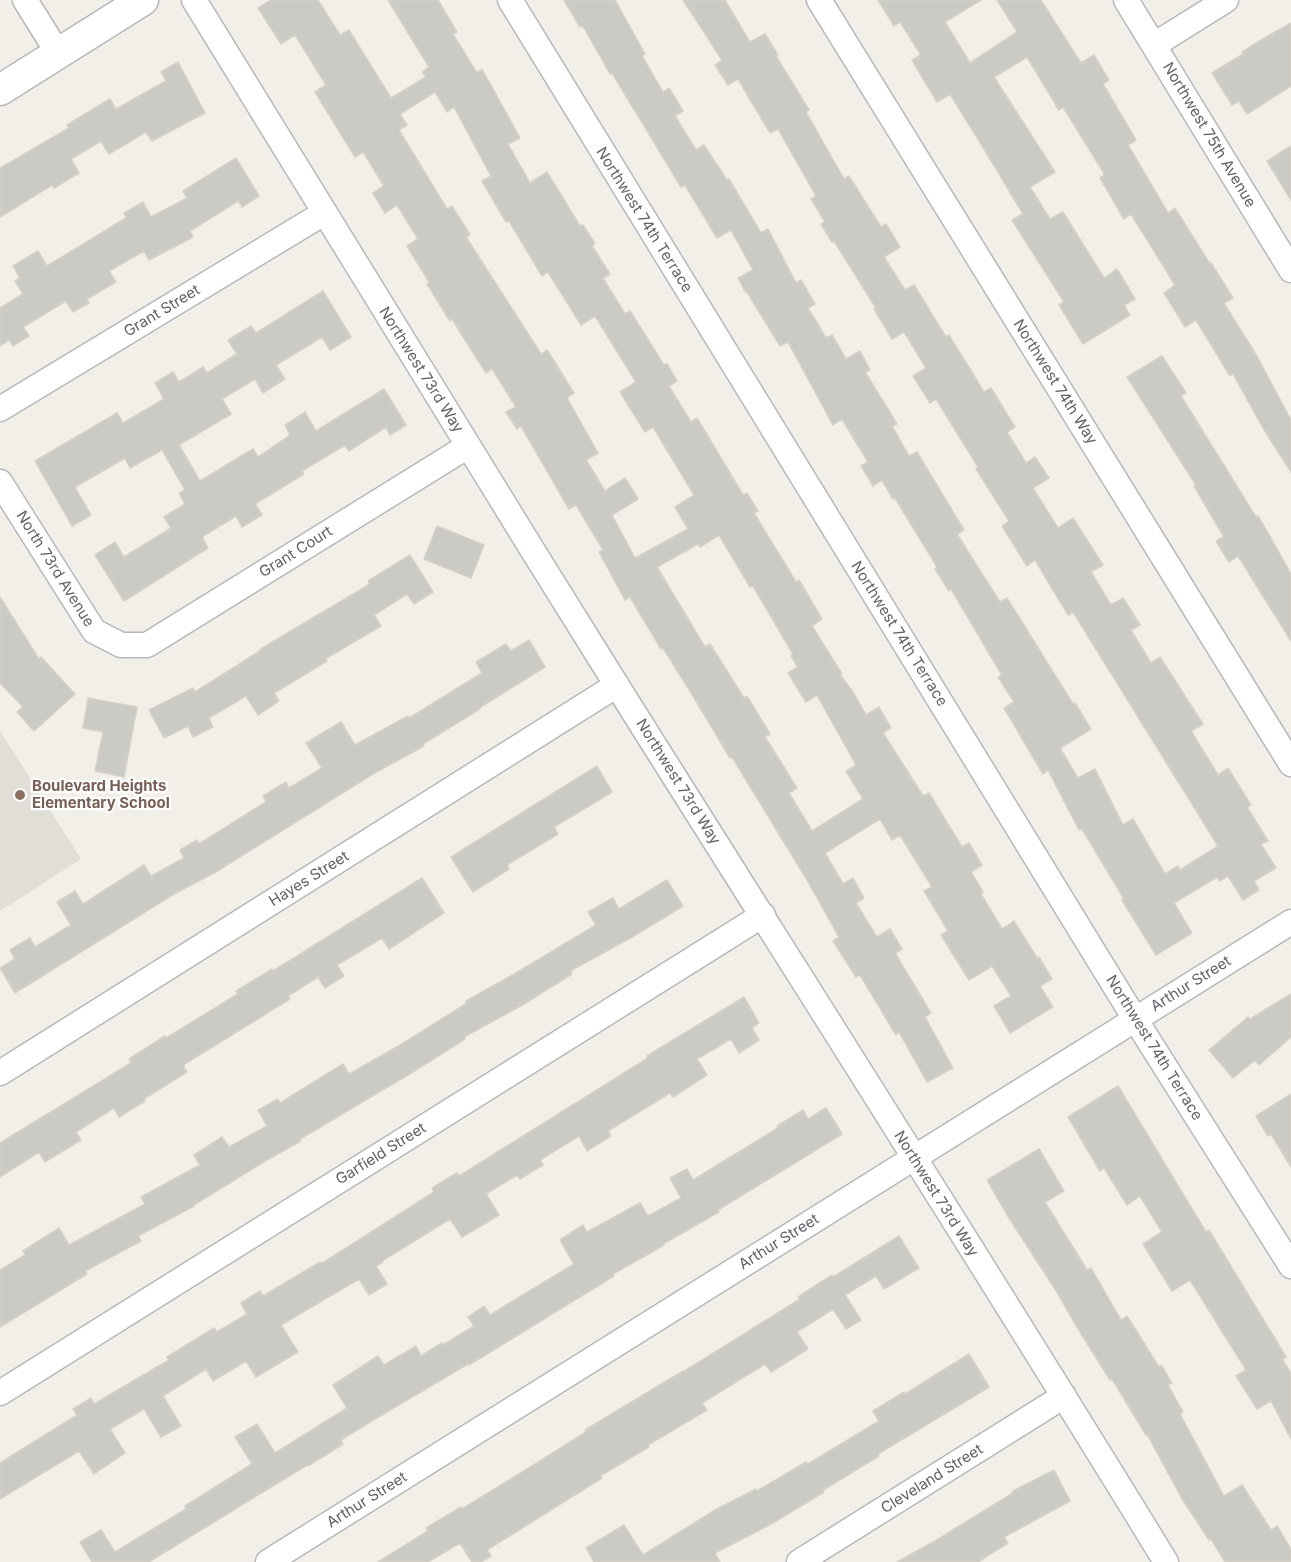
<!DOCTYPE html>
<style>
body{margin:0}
canvas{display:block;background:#f1efe8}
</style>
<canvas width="1291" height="1562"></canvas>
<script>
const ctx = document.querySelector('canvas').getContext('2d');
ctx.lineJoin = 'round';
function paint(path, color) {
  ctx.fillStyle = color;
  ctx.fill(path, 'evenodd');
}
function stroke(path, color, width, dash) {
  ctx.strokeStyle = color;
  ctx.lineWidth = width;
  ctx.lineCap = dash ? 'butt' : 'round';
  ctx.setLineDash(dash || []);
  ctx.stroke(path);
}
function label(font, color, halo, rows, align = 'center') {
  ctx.font = font + ' Inter,sans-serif';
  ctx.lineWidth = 4.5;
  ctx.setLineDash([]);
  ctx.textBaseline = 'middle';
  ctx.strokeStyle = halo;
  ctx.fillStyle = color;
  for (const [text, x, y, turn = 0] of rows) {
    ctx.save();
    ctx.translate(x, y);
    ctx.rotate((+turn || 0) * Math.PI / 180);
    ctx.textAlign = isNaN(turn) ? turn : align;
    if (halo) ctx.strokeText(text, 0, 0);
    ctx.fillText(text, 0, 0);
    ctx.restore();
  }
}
paint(new Path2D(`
 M0 731 81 859 0 911Z`), '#e1ded6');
const building = new Path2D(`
 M271 0H318L340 35 349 30 391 98 426 77 422 72 429 67 388 0H438L457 32 453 34 477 73 482 69 520 138 508 144 530 183 547 172 580 226 583 225 595 244 592 246 610 274 603 278 625 314 630 311 664 365 667 364 677 381 669 386 691 422 697 418 743 495 747 493 758 511 754 513 796 582 799 580 822 619 812 626 842 674 840 675 853 692 866 715 879 707 891 728 883 733 923 796 929 793 962 847 969 843 982 865 971 872 983 892 981 894 1002 929 1014 921 1037 958 1039 957 1052 979 1040 986 1053 1007 1010 1033 994 1006 1011 996 992 966 969 980 941 935 948 931 924 891 932 887 900 835 892 840 880 819 825 853 843 884 853 878 864 898 856 903 877 937 890 929 902 949 895 953 931 1013 925 1017 953 1068 927 1082 899 1032 896 1035 860 975 856 977 833 941 839 937 807 880 732 757 730 758 693 696 663 648 661 649 630 597 625 600 599 552 603 550 576 505 569 509 521 426 517 429 506 412 516 407 492 369 486 373 452 319 450 321 427 284 429 282 407 246 418 239 397 205 385 213 373 193 384 186 363 152 355 157 315 92 326 85 295 35 281 44 258 8ZM435 92 447 112 454 107 491 176 482 181 506 222 509 221 542 276 548 272 581 325 595 316 636 382 620 392 645 432 653 427 694 495 675 507 688 529 635 558 612 515 638 499 625 478 605 491 586 460 598 453 567 398 574 393 547 350 541 354 466 237 470 235 452 206 447 209 399 130 407 125 400 114ZM719 535 750 587 753 586 793 654 791 656 798 667 788 673 806 702 817 695 856 765 846 771 863 799 812 831 789 793 797 788 765 737 770 734 747 696 744 698 710 644 705 647 657 567 698 544 700 547Z
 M564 0H615L645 54 642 56 663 92 669 88 683 111 675 116 696 150 704 145 727 180 729 179 761 233 768 229 796 283 801 280 815 304 808 308 826 338 832 335 846 359 860 351 870 370 865 372 897 424 892 426 909 456 917 452 964 530 957 534 1000 602 1007 598 1073 704 1075 703 1091 729 1060 748 1078 778 1095 769 1123 825 1133 819 1165 874 1178 866 1180 870 1218 846 1073 612 1068 615 1035 560 1027 566 1002 526 1009 521 976 469 978 467 936 399 930 403 913 376 926 368 904 332 892 339 874 309 876 308 834 241 832 242 821 224 825 222 811 199 816 196 778 129 770 133 738 79 728 85 715 65 722 60 683 0H725L750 42 765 34 778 55 776 56 809 110 806 112 844 179 849 176 881 227 886 224 900 247 884 257 905 290 914 285 946 337 949 335 984 392 991 388 1015 427 1007 432 1026 463 1035 457 1049 478 1033 488 1058 528 1073 518 1103 565 1091 572 1111 605 1123 598 1140 625 1131 630 1151 663 1160 657 1203 724 1191 731 1218 775 1228 768 1251 805 1247 807 1268 841 1261 844 1276 868 1254 881 1259 890 1243 900 1228 876 1220 881 1217 877 1174 903 1192 933 1156 955 1122 900 1124 899 1082 829 1079 830 1048 770 1043 774 1004 708 1014 702 998 677 1002 675 951 589 949 591 935 569 937 567 895 498 893 499 882 480 873 486 861 466 868 462 842 419 833 425 788 342 780 346 747 292 746 293 738 278 753 270 731 230 717 238 685 185 681 187 612 73 610 74 583 26 580 27Z
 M878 0H981L945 22 970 63 1017 32 997 0H1041L1081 63 1094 55 1109 80 1103 84 1136 140 1128 145 1168 213 1175 208 1210 264 1211 263 1233 298 1224 303 1258 358 1291 420V472L1263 428 1233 374 1230 376 1196 320 1185 327 1164 293 1175 285 1131 214 1124 219 1100 178 1105 175 1063 107 1059 110 1027 57 994 77 1055 172 1030 187 1050 219 1063 212 1104 278 1117 269 1135 299 1124 305 1130 315 1083 344 1059 305 1064 302 1012 220 1023 214 992 162 950 94 937 102 912 60 921 55 900 22 894 26Z
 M1291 23V86L1247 114 1239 101 1232 105 1212 73 1243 54 1242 52 1261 40Z
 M178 62 205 113 152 141 146 132 109 154 101 141 71 159 79 173 54 188 52 185 0 217V168L69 128 67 125 110 99 116 109 166 81 161 72Z
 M1291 146V200L1267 161Z
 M236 158 259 196 242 207 238 201 190 231 193 237 149 260 144 251 109 271 116 282 87 299 89 303 73 312 66 301 23 327 29 336 13 346 9 340 0 346V308L23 294 15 281 20 278 13 266 38 251 47 266 126 218 124 213 143 202 151 217 187 198 183 191Z
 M323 291 351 337 330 350 322 337 276 365 285 379 263 393 255 379 222 399 231 414 179 445 200 481 253 449 258 457 290 435 285 425 305 412 316 431 384 389 406 425 390 435 386 427 349 451 345 445 302 471 304 474 255 504 262 515 242 527 236 516 202 537 208 548 124 601 95 555 115 542 124 557 171 528 164 517 185 504 179 493 185 490 162 450 130 468 125 458 75 487 91 515 72 526 35 461 117 413 123 423 164 399 155 383 173 372 179 382 203 367 207 373 237 354 228 340 251 326 256 333Z
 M1162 356 1186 393 1181 396 1256 517 1258 516 1268 533 1291 574V641L1238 556 1229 562 1216 541 1224 537 1194 486 1196 485 1127 377Z
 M437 526 484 545 471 578 424 559Z
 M410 555 433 592 414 604 407 594 374 615 381 626 325 659 327 661 274 693 279 701 258 715 246 696 209 718 213 727 193 737 188 726 164 738 149 710 193 688 195 692 260 651 259 650 370 584 368 581Z
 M0 597 39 659 41 657 75 694 34 731 17 712 23 707 0 683Z
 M529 640 545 667 479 708 480 709 423 744 424 746 373 774 214 873 174 894 15 993 0 968 15 959 10 950 30 938 35 947 71 925 57 902 75 891 83 904 144 865 151 876 184 858 180 850 197 840 199 844 266 802 263 796 286 782 289 788 322 768 306 743 341 722 355 745 408 716 409 718 482 673 476 662 506 644 511 651Z
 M88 698 137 707 124 777 95 771 103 732 83 728Z
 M597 766 612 792 554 827 558 834 507 865 509 869 473 892 451 857Z
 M422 878 444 913 389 949 382 938 337 965 344 976 325 988 318 977 288 996 290 999 183 1065 187 1072 144 1099 145 1101 119 1117 114 1108 76 1132 81 1140 45 1162 39 1152 0 1177V1143L131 1063 129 1059 165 1036 166 1038 238 994 236 991 272 969 273 971Z
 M667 880 683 906 634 936 570 971 572 974 524 1004 464 1037 465 1039 413 1072 300 1139 301 1141 265 1161 194 1205V1206L138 1236 141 1241 85 1271 87 1274 0 1327V1270L25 1255 23 1251 59 1228 69 1245 145 1204 141 1197 200 1165 194 1155 222 1137 229 1147 267 1126 258 1110 278 1099 280 1103 343 1064 349 1074 402 1044 467 1003 466 1001 516 973 596 925 588 912 613 898 619 909Z
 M1291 994V1037L1259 1065 1255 1060 1233 1078 1209 1050 1248 1017 1250 1019Z
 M744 997 759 1023 752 1028 759 1040 739 1053 731 1039 697 1059 707 1075 673 1097 670 1093 608 1131 611 1136 587 1151 579 1136 540 1160 543 1165 520 1179 517 1175 486 1194 499 1215 462 1237 450 1219 382 1261 383 1262 376 1266 387 1284 369 1295 359 1279 281 1325 298 1352 256 1377 246 1361 213 1381 206 1369 163 1396 181 1426 161 1437 144 1409 110 1429 125 1453 94 1474 79 1451 0 1499V1463L77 1415 73 1409 91 1398 94 1404 169 1360 167 1357 214 1328 217 1332 247 1314 241 1303 260 1291 263 1296 320 1262 321 1264 434 1192 432 1188 457 1173 459 1176 648 1058 647 1056Z
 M1118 1086 1206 1232 1209 1230 1286 1357 1282 1359 1291 1373V1439L1271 1401 1257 1409 1236 1376 1246 1370 1190 1280 1172 1291 1143 1244 1162 1232 1140 1196 1127 1205 1104 1168 1100 1171 1068 1117Z
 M1291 1094V1167L1271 1134 1268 1136 1256 1116Z
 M826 1108 842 1134 718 1210 719 1212 663 1244 664 1245 613 1274 614 1276 469 1365 468 1364 380 1416 341 1440 343 1444 308 1466 307 1465 149 1562H92L80 1542 101 1530 115 1552 186 1509 185 1506 252 1464 235 1437 257 1424 275 1453 347 1408 333 1385 378 1356 384 1365 416 1346 421 1356 442 1343 443 1345 474 1326 468 1317 484 1306 490 1315 574 1264 560 1240 583 1225 587 1232 640 1203 648 1216 681 1198 670 1178 687 1169 693 1180 778 1128 777 1126 803 1110 808 1119Z
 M1039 1149 1064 1191 1045 1202 1087 1270 1091 1268 1121 1320 1127 1316 1159 1367 1161 1365 1172 1383 1168 1385 1183 1412 1180 1414 1224 1496 1242 1485 1271 1530 1277 1526 1291 1549V1562H1225L1211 1539 1209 1540 1181 1497 1147 1434 1146 1435 1112 1379 1110 1380 1075 1324 1055 1289 1007 1215 987 1180Z
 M899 1236 919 1268 884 1289 876 1276 845 1295 861 1320 846 1329 833 1309 797 1332 808 1349 771 1372 765 1364 702 1403 707 1410 648 1445 649 1447 600 1476 602 1478 487 1550 491 1556 481 1562H472L460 1543 428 1562H378L428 1531 426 1528 461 1507 462 1509 532 1466 586 1432 585 1430 683 1371V1372L800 1299 798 1297 832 1275 833 1277Z
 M969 1354 989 1387 878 1454 879 1456 823 1490 824 1492 773 1523 715 1553 720 1562H594L586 1548 624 1525 643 1555 715 1510 756 1489 757 1491 806 1462 808 1464 879 1421 873 1411 904 1392 905 1394Z
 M1054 1470 1070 1501 1004 1537 1008 1543 978 1562H897L935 1541 1013 1493V1491Z`);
paint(building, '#cccac5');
stroke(building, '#d6d1c6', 1.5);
const minor = new Path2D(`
 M25 0 58 53
 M194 0C334 229 474 457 616 684 800 977 986 1268 1166 1562
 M510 0 1135 1019 1291 1266
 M819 0 1291 764
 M1126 0 1291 270
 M1154 45 1226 0
 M0 409 324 213
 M0 482 94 631 121 645H147L468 446
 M0 1073 617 685
 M0 1393 763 915
 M268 1562 1291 922
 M799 1562 1064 1396`);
const tertiary = new Path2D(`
 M0 90 143 0`);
stroke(minor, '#b5b8bc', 27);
stroke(tertiary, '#b5b8bc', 33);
stroke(minor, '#fff', 24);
stroke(tertiary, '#fff', 30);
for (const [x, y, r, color] of [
 [20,795,6,"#8d6e63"]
]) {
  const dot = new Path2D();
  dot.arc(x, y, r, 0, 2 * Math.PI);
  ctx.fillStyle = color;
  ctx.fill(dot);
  stroke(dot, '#fff', 2);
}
label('15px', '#5f6368', '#fff', [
 ["Northwest 75th Avenue",1209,135,59],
 ["Northwest 74th Terrace",644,220,58],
 ["Grant Street",162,311,-31],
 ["Northwest 73rd Way",421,370,58],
 ["Northwest 74th Way",1055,382,58],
 ["Grant Court",296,552,-32],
 ["North 73rd Avenue",55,569,58],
 ["Northwest 74th Terrace",899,634,58],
 ["Northwest 73rd Way",678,782,58],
 ["Hayes Street",309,879,-32],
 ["Arthur Street",1191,984,-32],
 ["Northwest 74th Terrace",1154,1048,58],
 ["Garfield Street",381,1154,-32],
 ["Northwest 73rd Way",936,1194,58],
 ["Arthur Street",779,1242,-32],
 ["Cleveland Street",932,1479,-32],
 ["Arthur Street",367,1500,-32]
]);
label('bold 15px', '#785e54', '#fff', [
 ["Boulevard Heights",32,786],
 ["Elementary School",32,803]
], 'left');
</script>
